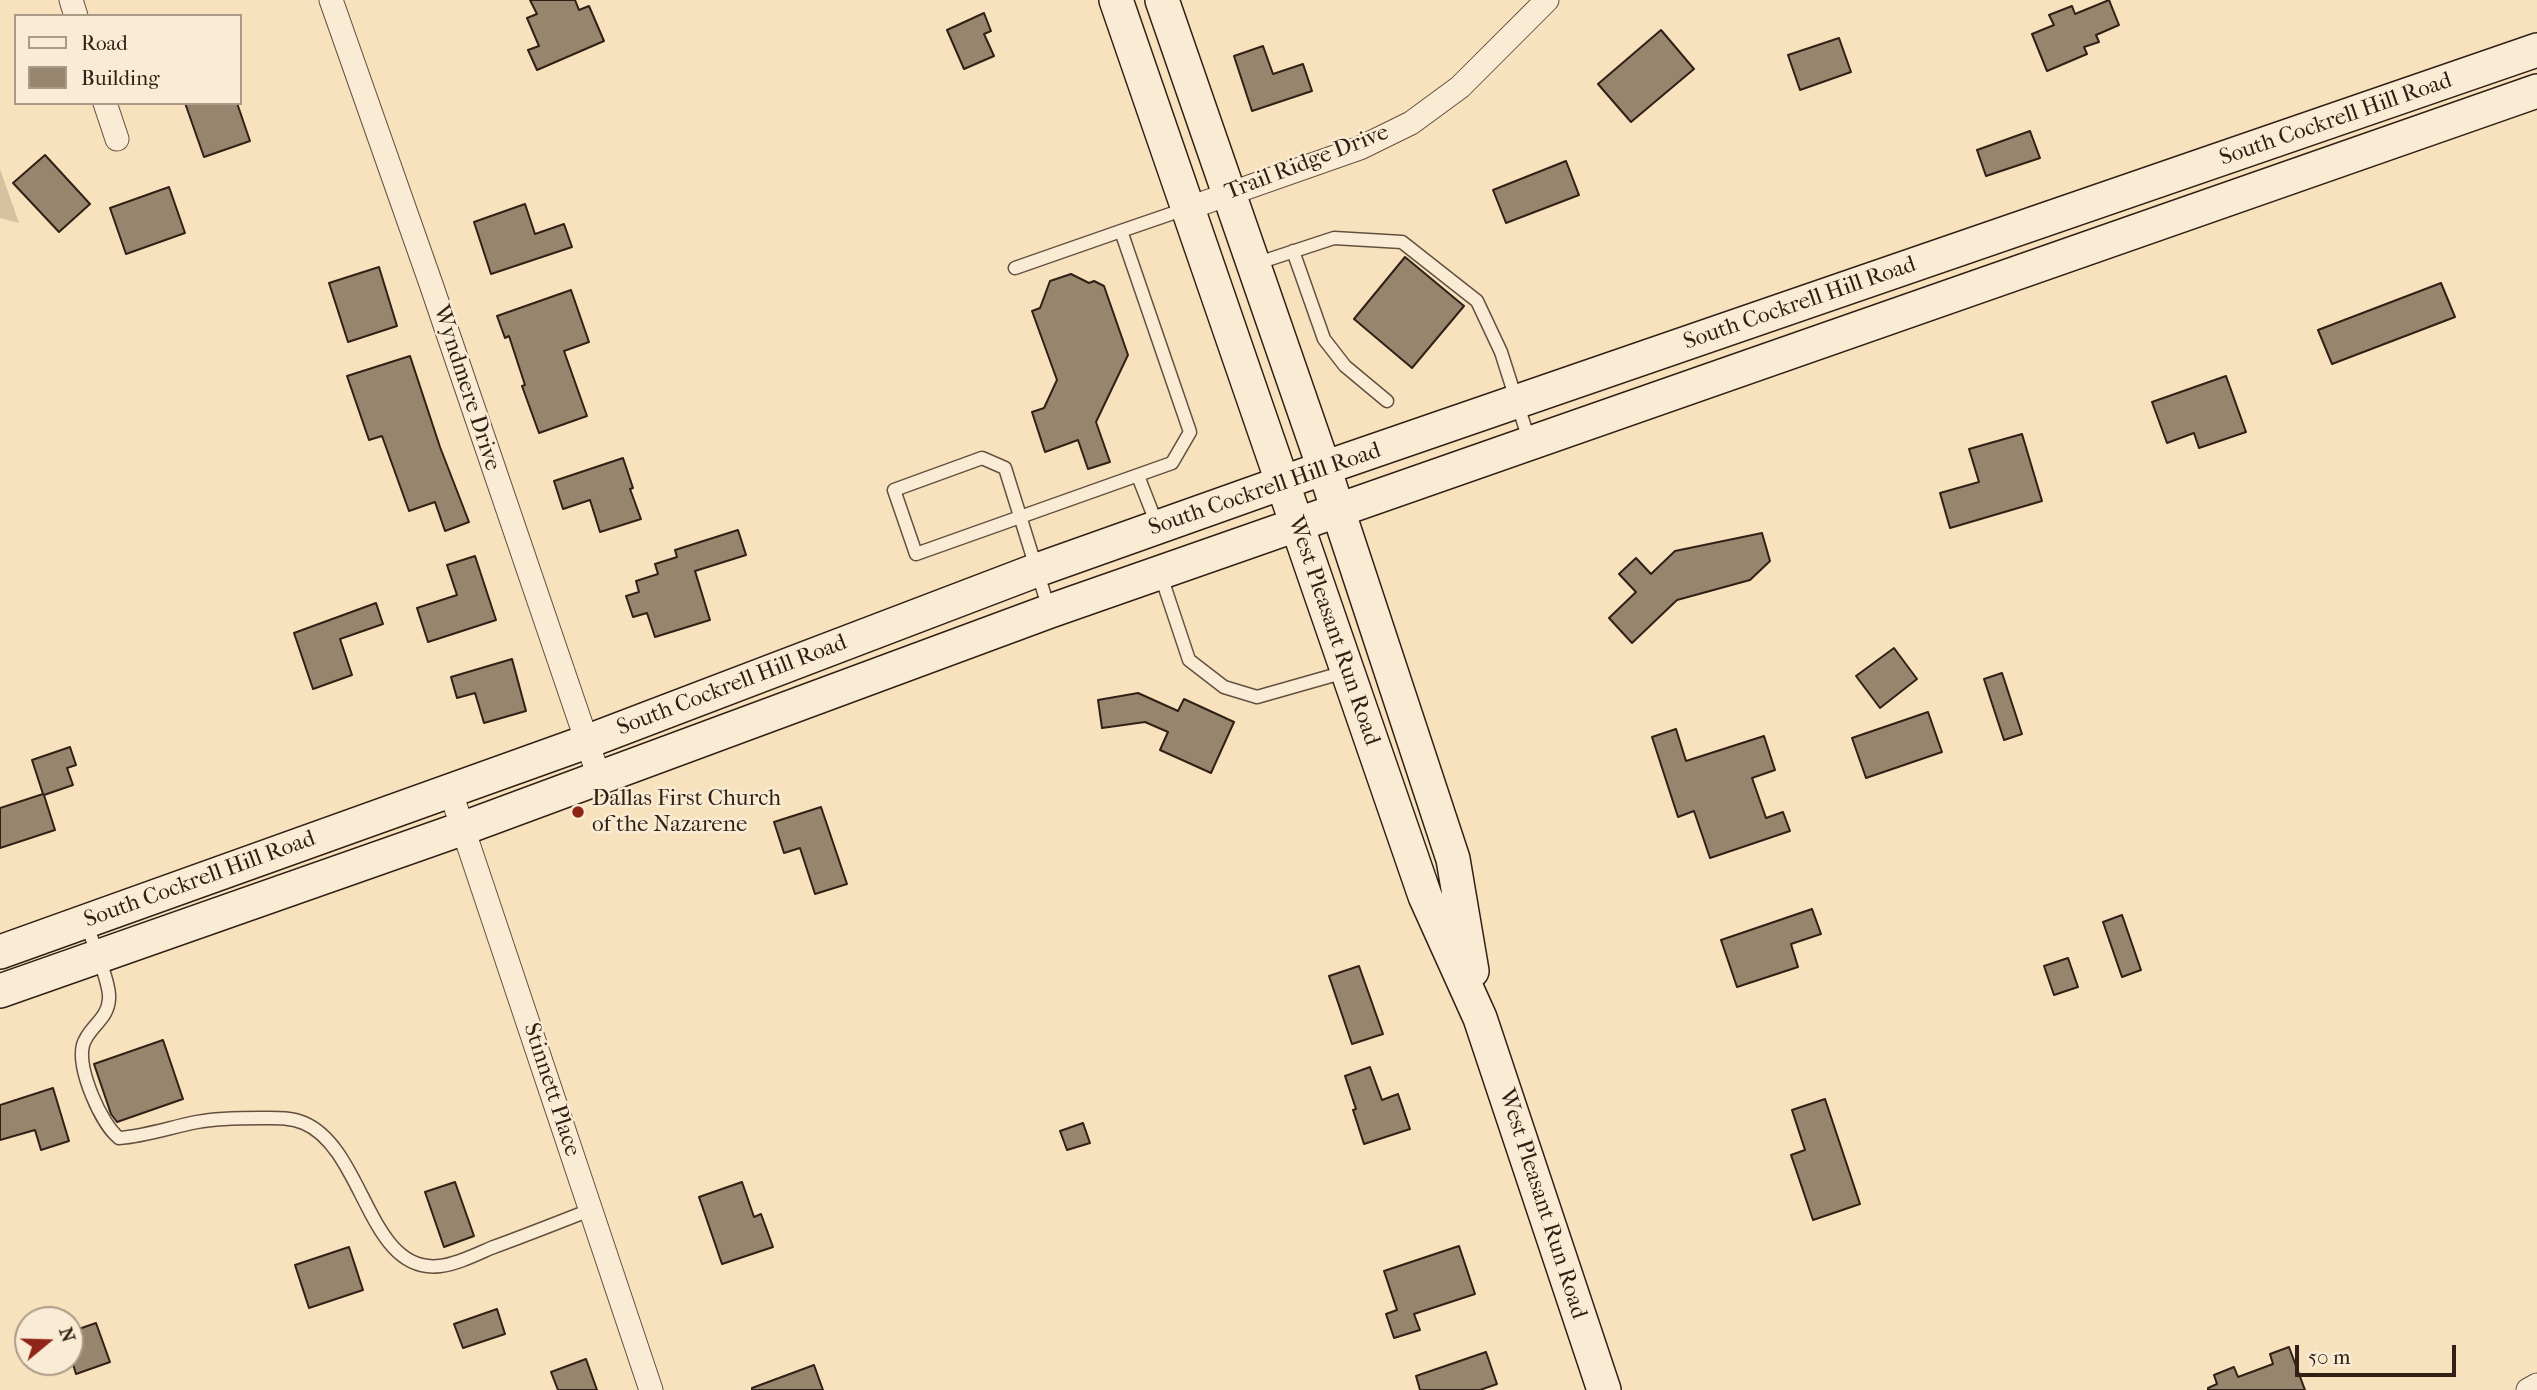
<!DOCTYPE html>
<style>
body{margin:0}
#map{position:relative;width:2537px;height:1390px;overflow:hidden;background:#f8e2bd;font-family:"IM FELL French Canon",serif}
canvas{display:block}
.legend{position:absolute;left:14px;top:14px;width:228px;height:91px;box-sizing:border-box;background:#faecd4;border:2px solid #aa9a88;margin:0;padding:9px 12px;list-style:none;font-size:21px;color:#312016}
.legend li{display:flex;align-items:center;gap:14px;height:35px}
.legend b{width:35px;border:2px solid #aa9a88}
.north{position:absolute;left:14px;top:1306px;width:70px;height:70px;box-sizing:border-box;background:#faecd4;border:2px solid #aa9a88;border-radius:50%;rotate:71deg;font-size:19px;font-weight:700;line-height:28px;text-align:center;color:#312016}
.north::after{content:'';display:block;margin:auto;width:24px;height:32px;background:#8f2418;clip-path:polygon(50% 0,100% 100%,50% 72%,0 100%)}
.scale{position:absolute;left:2295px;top:1345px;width:161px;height:32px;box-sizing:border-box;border:4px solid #312016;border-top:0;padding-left:9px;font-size:21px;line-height:24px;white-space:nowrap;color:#312016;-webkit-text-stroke:5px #faecd4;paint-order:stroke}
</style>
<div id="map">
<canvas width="2537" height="1390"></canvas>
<ul class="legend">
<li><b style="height:9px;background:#faecd4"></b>Road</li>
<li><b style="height:19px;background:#98856d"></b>Building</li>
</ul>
<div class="north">N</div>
<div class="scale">50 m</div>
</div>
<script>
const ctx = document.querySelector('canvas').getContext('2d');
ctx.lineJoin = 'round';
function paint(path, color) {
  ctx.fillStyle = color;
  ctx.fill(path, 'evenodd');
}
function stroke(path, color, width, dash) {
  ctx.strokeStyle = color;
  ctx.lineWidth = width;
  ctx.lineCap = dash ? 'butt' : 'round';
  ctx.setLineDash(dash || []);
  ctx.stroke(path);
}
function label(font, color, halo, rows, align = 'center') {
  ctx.font = font + ' "IM FELL French Canon",serif';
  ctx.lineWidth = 5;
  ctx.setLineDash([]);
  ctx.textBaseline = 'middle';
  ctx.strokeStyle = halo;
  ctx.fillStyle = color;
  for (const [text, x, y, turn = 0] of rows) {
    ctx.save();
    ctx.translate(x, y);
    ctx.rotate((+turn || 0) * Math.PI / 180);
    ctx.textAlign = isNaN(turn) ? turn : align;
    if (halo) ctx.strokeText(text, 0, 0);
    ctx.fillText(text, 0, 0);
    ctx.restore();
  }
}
paint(new Path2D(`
 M0 169 19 223 0 218Z`), '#d6c1a1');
const building = new Path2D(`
 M530 0H575L579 10 589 6 604 41 537 70 528 50 539 46 527 18 537 14Z
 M2109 0 2119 25 2096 35 2099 42 2084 47 2087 54 2047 71 2032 34 2054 25 2049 15 2072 6 2075 14Z
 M984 13 991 31 984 34 994 56 964 69 947 30Z
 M1661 30 1694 69 1631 122 1598 84Z
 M1839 38 1851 72 1800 90 1788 55Z
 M1263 46 1273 74 1303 64 1312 91 1252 111 1234 56Z
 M185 103H237L250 141 204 157Z
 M2030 131 2040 158 1986 176 1977 150Z
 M45 155 90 204 59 232 13 183Z
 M1566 161 1579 195 1506 223 1493 190Z
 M169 187 185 233 126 254 110 208Z
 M525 204 535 234 564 224 572 247 491 274 474 222Z
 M1405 257 1464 306 1412 368 1354 319Z
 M379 267 397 326 348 342 329 283Z
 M1071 274 1089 283 1094 281 1104 286 1128 355 1096 422 1110 462 1088 469 1078 440 1045 452 1032 412 1044 408 1057 380 1032 311 1040 308 1050 281Z
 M2441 283 2455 317 2332 364 2318 330Z
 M571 290 589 342 564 351 587 416 539 433 522 386 525 385 509 336 505 338 497 316Z
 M410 356 440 447 469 522 445 531 435 502 409 511 382 436 369 440 347 376Z
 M2226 376 2246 432 2199 448 2194 433 2167 443 2152 402Z
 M2022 434 2042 501 1950 528 1940 493 1979 482 1969 449Z
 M623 458 633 488 630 489 641 519 600 532 590 500 563 509 554 481Z
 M738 530 746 555 695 571 710 620 655 637 647 613 633 617 626 596 639 592 636 581 658 574 655 564 677 557 675 550Z
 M1762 533 1770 561 1750 580 1677 600 1632 643 1609 618 1636 592 1619 574 1636 558 1651 574 1675 551Z
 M475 556 496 620 428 642 417 608 457 595 447 565Z
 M376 603 383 624 340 639 352 675 313 689 294 633Z
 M1894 648 1917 679 1880 708 1856 676Z
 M512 659 526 711 484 723 475 693 457 698 451 677Z
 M2002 673 2022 734 2004 740 1984 679Z
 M1138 693 1178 711 1184 699 1234 722 1211 773 1160 750 1168 732 1145 722 1102 728 1098 700Z
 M1928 712 1942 752 1866 778 1852 738Z
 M1676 729 1686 761 1764 736 1775 770 1752 778 1766 818 1783 812 1790 831 1710 858 1694 811 1678 817 1652 737Z
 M70 747 76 765 67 768 73 785 44 795 55 830 0 848V808L43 794 32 760Z
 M821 807 847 884 815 894 800 848 784 853 774 822Z
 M1812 909 1821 934 1791 944 1798 967 1737 987 1721 940Z
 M2122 915 2141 970 2122 977 2103 922Z
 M2068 958 2078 987 2054 995 2044 966Z
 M1359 966 1383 1034 1352 1044 1329 976Z
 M163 1040 183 1099 117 1122 111 1114 94 1064Z
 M1370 1067 1382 1100 1398 1094 1410 1129 1364 1144 1353 1110 1356 1109 1345 1076Z
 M53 1088 69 1141 41 1150 35 1130 0 1140V1105Z
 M1825 1099 1860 1204 1813 1220 1791 1155 1805 1150 1792 1110Z
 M1083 1123 1090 1143 1067 1150 1060 1131Z
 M455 1182 474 1236 444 1247 425 1192Z
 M742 1182 754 1217 761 1214 773 1247 722 1264 699 1197Z
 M1459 1246 1475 1294 1414 1314 1420 1330 1394 1338 1386 1314 1397 1310 1384 1271Z
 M349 1247 363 1290 309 1308 295 1265Z
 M497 1309 505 1334 463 1348 454 1324Z
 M96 1323 110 1362 76 1374 70 1355V1332Z
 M2289 1347 2305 1390H2208V1388L2217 1384 2214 1375 2234 1367 2238 1377 2273 1364 2270 1354Z
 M1486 1352 1497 1384 1480 1390H1420L1416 1376Z
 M586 1359 597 1390H558L551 1372Z
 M814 1365 823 1390H752V1388Z`);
paint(building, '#98856d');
stroke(building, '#312016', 2);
const lane = new Path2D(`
 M1293 251 1324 339 1345 366 1387 401
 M1255 264 1334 238 1402 242 1477 301 1501 352 1530 443
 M1015 268 1121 231
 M1138 476 1158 527
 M1160 573 1189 660 1224 687 1257 697 1345 672
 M1049 609 1005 468 982 458 894 490 916 554 1172 463 1190 432 1121 231 1185 209
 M86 922C91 939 111 984 109 999 108 1020 88 1027 83 1045 77 1069 101 1124 119 1138 146 1136 171 1127 197 1122 218 1118 240 1118 261 1118 275 1118 290 1117 304 1123 365 1149 368 1275 440 1266 457 1264 475 1255 491 1248 524 1236 557 1223 590 1210`);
const street = new Path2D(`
 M71 0 76 16
 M331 0 431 284 599 777
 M105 103 117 139
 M1189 208 1360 148 1411 123 1460 87 1547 0
 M450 790 651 1390
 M2528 1390 2537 1385`);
const secondary = new Path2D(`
 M1116 0 1425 896 1480 1018 1604 1390
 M1162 0 1324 468 1453 859 1472 971
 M0 952 586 742 1037 570 1324 468 2537 50
 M0 991 464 828 1050 611 2537 91`);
stroke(lane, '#635040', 15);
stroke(street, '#635040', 25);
stroke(secondary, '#312016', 36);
stroke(lane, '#faecd4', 12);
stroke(street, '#faecd4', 23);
stroke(secondary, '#faecd4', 33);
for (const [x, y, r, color] of [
 [578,812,7,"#8f2418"]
]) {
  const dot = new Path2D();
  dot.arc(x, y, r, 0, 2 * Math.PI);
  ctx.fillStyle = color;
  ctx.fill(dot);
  stroke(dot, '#faecd4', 2.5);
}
label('23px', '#312016', '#faecd4', [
 ["South Cockrell Hill Road",2336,120,-19],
 ["Trail Ridge Drive",1307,163,-21],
 ["South Cockrell Hill Road",1800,304,-19],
 ["Wyndmere Drive",466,388,72],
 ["South Cockrell Hill Road",1265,490,-19],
 ["West Pleasant Run Road",1333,631,71],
 ["South Cockrell Hill Road",732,686,-21],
 ["South Cockrell Hill Road",200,880,-20],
 ["Stinnett Place",551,1090,72],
 ["West Pleasant Run Road",1542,1204,72]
]);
label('23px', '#312016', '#faecd4', [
 ["Dallas First Church",592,799],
 ["of the Nazarene",592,825]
], 'left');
</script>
